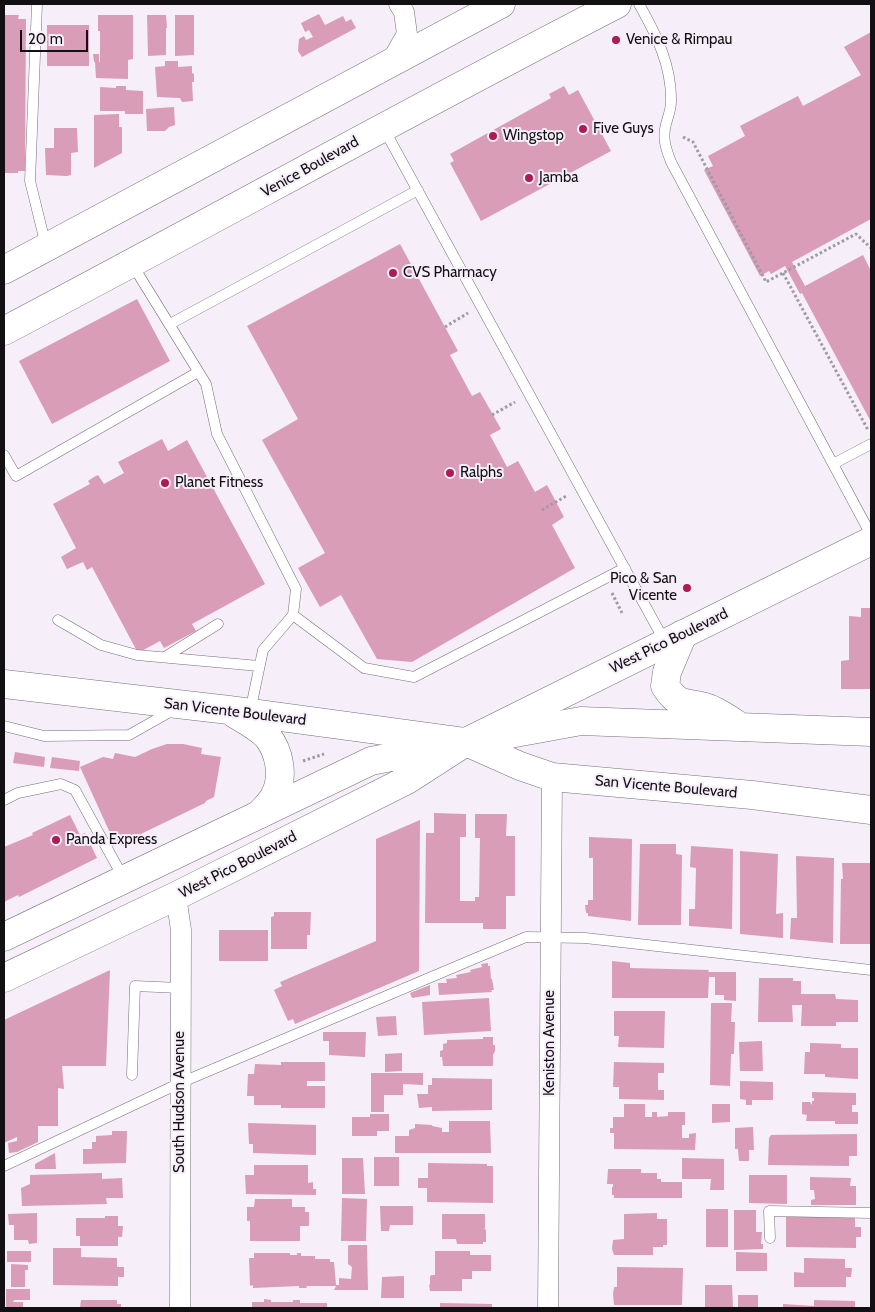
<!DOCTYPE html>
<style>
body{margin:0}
#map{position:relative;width:875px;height:1312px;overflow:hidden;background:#f6eef8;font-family:Cabin,sans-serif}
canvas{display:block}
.frame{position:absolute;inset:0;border:5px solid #131014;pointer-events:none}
.scale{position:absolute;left:20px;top:30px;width:68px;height:22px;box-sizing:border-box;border:2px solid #131014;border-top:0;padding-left:6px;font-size:15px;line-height:18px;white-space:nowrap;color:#131014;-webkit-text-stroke:4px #f6eef8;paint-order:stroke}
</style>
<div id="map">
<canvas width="875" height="1312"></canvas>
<div class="frame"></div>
<div class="scale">20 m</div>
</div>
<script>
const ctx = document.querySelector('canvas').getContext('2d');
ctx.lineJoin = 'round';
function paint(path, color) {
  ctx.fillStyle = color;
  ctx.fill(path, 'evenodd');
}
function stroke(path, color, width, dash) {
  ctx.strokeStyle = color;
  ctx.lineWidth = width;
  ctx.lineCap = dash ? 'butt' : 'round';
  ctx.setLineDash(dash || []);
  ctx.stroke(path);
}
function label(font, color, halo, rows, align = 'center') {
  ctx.font = font + ' Cabin,sans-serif';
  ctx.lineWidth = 4;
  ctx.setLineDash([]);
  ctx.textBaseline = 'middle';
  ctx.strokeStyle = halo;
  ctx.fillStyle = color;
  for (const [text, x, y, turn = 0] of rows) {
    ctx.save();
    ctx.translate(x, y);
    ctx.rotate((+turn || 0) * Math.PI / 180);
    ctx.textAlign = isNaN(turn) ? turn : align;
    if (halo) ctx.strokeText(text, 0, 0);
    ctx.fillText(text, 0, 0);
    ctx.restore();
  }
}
paint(new Path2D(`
 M319 14 325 25 343 16 346 22 351 19 356 28 302 57 298 51 299 39 304 36 306 40 313 37 309 30 305 32 301 23Z
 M4 15H19L18 19H26L25 171H18V173H4Z
 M98 15H133V59L128 60V79L96 78 95 62H94L93 54H99V62H100V31H98Z
 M147 15H166L167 28H166V55L148 56Z
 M175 15H194V55L175 56Z
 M47 25H89V66H47Z
 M871 32V219L792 262 805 286 863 255 871 271V422L802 293 800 294 785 266 771 274 769 271 760 276 704 170 713 166 708 156 745 136 740 126 798 96 803 106 861 75 844 47Z
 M165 61H178V67L192 66V73L194 74V82H192L193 101 182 102 180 98 157 97 155 67 165 66Z
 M116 86H126V90L143 91V114H125V111H100V87L116 88Z
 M564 86 569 95 578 90 611 151 481 221 450 163 454 161 450 154 551 98 549 94Z
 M174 107 175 125 169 127 165 131H147L146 109Z
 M119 114V127H122V153L94 168V115Z
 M54 128H77L78 152 71 153V175L67 176 46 175 45 148H54Z
 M400 244 458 351 450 355 472 396 480 392 501 429 490 435 507 467 518 461 535 492 547 485 564 517 552 525 575 568 412 662 377 659 341 595 320 607 298 568 325 553 262 440 298 419 247 326Z
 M137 299 170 361 52 424 19 361Z
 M162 439 168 451 187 440 265 584 192 624 196 631 164 648 160 641 138 653 92 567 87 570 83 562 67 569 61 557 76 548 53 504 90 484 88 481 94 477 98 475 104 484 124 473 118 462Z
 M861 608H871V689H841V661L849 660V616L861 617Z
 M167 744H183L202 748 201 754 221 757 214 797 206 801 205 803 116 846 80 767 103 757 113 759 115 753 135 757 152 749Z
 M15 752 45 757 44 767 13 763Z
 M52 757 80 761 79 771 50 768Z
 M434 813 466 814V837H460V901H475V897H479L480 838H475V814H507L506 836H515V896H506V929H483V923H425L426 833H434Z
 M70 815 80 835 85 833 97 858 19 897 18 895 4 902V847L33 835 32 833Z
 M420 820 419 971 295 1024 293 1019 288 1021 274 990 282 986 280 982 376 941V839Z
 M589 837 632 839 631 921 588 916V913H586L585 905H588V900H593V858H589Z
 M640 844H676V854L682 855 681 925H638Z
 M691 846 733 849 732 929 689 926V909H695L696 868 690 867Z
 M740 851 778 854 776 914 783 913V938L740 934Z
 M796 856 834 858 833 943 790 939 791 918H797Z
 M842 863H871V944H840L841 879H843Z
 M274 912H311L310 935H307V949H271V917L274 916Z
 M219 930H268V961H219Z
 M612 961 630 963V968L709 970 708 972H736V1001L724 1000V995H715V977H709L708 998H612Z
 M488 963V966H490L491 979H492L494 990H491L492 992 439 995 438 983H447L446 979 457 978 456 975 471 972 470 970 482 967 481 964Z
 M110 970 106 1066H62L64 1089 58 1088V1126H38V1142L17 1152 9 1153 8 1143 17 1141V1137L4 1143V1020Z
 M759 978H793V981H801V994H835L836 999 858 1000V1022H836V1026H801L802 1005H792L793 1022H758Z
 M430 985V995L412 998 410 993Z
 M489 998 491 1031 424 1035 422 1002Z
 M711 1003H732L731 1022H735L734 1054H731L730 1086 710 1085Z
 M614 1011H665L664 1048 618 1047 619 1036H614Z
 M396 1016 397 1035 378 1036 376 1017Z
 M323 1032H366L365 1057 329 1055V1041H323Z
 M483 1037H493V1045H495V1051L493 1055V1066H443L442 1057H440V1051L443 1050V1044L447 1043V1040L483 1039Z
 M762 1041 763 1071H740L739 1042Z
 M810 1043 841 1044V1048H858V1079L825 1077V1074H804L805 1052H810Z
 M402 1053V1071L385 1072V1054Z
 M281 1062H325V1081H307V1086H325V1108H281V1105H254V1096H247L248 1074H254L255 1064 281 1065Z
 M614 1062 664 1063V1073H658V1090H664V1100L619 1099V1087H613Z
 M371 1073H423V1085L403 1084V1095H384V1112H371Z
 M432 1078 492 1079V1110L432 1111V1107L419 1108 417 1094H428V1085H432Z
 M740 1081 773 1082V1100H752V1105H746V1100L740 1099Z
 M812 1092 856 1093V1105H852V1112H858V1124H835V1121H806L807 1115 802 1114V1102H810L812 1105V1101H814V1098H812Z
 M624 1104H645V1117H652V1112H657V1117L668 1116V1112H685V1125H682V1138H689V1134L696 1133 695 1150 614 1149V1133H610V1128H613V1117H624Z
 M712 1104H730V1122L712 1123Z
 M370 1114H389V1131H377V1136H352V1117H370Z
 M449 1121H490L491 1153H395V1136H409V1130L415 1128V1124L432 1125V1126L442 1128V1132H449Z
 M248 1123 316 1125V1155L253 1153V1144H249Z
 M753 1127 754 1150H749V1161H739L738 1149H735V1128Z
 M112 1131H127L126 1163 83 1164V1149H92V1142H96V1136L112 1135Z
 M857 1134V1156H849V1166L768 1165 769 1138 771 1135Z
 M55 1153 56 1169H35V1164Z
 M374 1157H399V1186H374Z
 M342 1158H363L365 1194H342Z
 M682 1158 724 1159V1190H710L711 1179H682Z
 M428 1163 487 1164V1166H493V1203L427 1202V1188H418V1178H428Z
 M254 1165H308V1183L313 1182V1189H316V1195L246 1194 245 1175H254Z
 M608 1169H641V1173H657V1179H661V1182H682V1198H614V1195H612V1187H613V1184H607Z
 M102 1173V1179L122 1178 123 1198H106L107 1204 22 1206 21 1188 30 1184V1175Z
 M749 1175H787V1204L749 1203Z
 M810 1177 851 1178 850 1186H856V1205H811V1200L815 1199 814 1190H810Z
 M342 1198 367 1199 366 1241H341Z
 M255 1199H292V1207H305V1212H309V1226H300V1241H250V1221H247V1207H254Z
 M380 1206H413V1225H390L389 1231H381Z
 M706 1209H728V1247H706Z
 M734 1210H756V1232H762L761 1244H763V1249L734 1250Z
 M37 1213V1243L29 1244 28 1240H14V1225H9L8 1214Z
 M657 1213V1219H667V1245H663V1247H653V1255H614L612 1249 613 1240 624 1239V1214Z
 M442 1214H485V1228H484L486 1230V1242H483V1244H457L456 1239H442Z
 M105 1216H118V1226H123L122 1237H118V1246H80V1236H76V1218H105Z
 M786 1217H855V1227H861V1237H856V1248L786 1247Z
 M349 1245H367L368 1290H334L336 1286H306L307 1288H299V1286L253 1288V1285L250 1286 249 1258H254V1253H290V1255H297V1253H301V1256H315V1259H330V1262H334L336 1285H339V1278L351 1279 352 1267 348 1264V1246Z
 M53 1248H81V1257L117 1258V1267H124V1277H118V1286L53 1285Z
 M7 1251H31V1262H7Z
 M435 1251H470V1255H491V1271H472V1279H462V1291H430L429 1284 430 1285V1277L431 1275H435Z
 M736 1252 767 1253V1271H736Z
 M804 1258 845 1259V1268H852L851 1277H846V1287H794V1272L804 1273Z
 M11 1264 28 1265V1270H25V1287H11Z
 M617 1267 683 1268 682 1305H614L613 1294 614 1287H617Z
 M404 1276V1298H381L382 1277Z
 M705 1285H732L733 1308H705Z
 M6 1289H30V1300H14L13 1302H23V1308H6Z
 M738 1295H758V1308H738Z
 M264 1299 271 1300V1302H293V1300H300V1303H327V1308H252V1302H264Z
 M81 1300H117V1304H121V1308H80Z
 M814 1300 855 1301V1308H783V1304L814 1306Z
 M440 1303 492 1304V1308H440Z`), '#d99db7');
const lane = new Path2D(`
 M37 4 30 181 46 246
 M639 4C656 34 672 66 671 102 671 109 668 117 666 124 662 138 666 149 671 162L871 535
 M384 129 665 642
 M132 264 206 384 217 434 296 589 293 615 263 650 250 712
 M170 324 418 190
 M4 455 16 476 198 372
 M833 464 871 444
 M293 615 364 668 414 677 625 568
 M58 620 101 645 137 655 259 666
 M165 657 218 624
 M4 726 44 736 129 735 175 709
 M4 800 18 793 61 784 75 790 124 879
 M132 1075 135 986 180 988
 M4 1166 180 1083 526 937 585 938 871 970
 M770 1238 769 1211 871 1213`);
const street = new Path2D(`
 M391 62 407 34 404 12 399 4
 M176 896 181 930 180 1308
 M548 1308 552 777`);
const secondary = new Path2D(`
 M4 937 371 761 453 745
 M4 978 176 896 407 780 466 742 871 541`);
const primary = new Path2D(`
 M4 270 501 4
 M4 331C209 223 411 110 617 4
 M683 634 667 672 665 686C680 708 684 701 705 707 716 710 727 718 736 724
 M4 684 229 710 466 742 520 766 552 777 752 795 871 810
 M235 714C245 720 258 727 267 736 280 752 284 777 275 795 272 802 265 808 260 814
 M466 742 581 721 871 732`);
stroke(lane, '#766f78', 11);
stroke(street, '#766f78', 21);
stroke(secondary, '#766f78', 29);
stroke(primary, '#766f78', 29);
stroke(new Path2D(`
 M683 137 693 142 766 282 856 234 871 248
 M783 273 868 430
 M445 327 468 313
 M492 415 515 402
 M542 510 568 495
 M612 593 622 613
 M303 761 324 754`), '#a09aa2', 3, [2.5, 2.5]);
stroke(lane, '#fff', 10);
stroke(street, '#fff', 20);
stroke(secondary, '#fff', 28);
stroke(primary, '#fff', 28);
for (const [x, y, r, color] of [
 [616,40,5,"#ac1b51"],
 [583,129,5,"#ac1b51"],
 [493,136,5,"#ac1b51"],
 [529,178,5,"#ac1b51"],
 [393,273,5,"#ac1b51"],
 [450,473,5,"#ac1b51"],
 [165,483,5,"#ac1b51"],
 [687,588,5,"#ac1b51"],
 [56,840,5,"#ac1b51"]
]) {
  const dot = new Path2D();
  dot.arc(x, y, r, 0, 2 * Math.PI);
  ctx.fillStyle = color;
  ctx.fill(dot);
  stroke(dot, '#f6eef8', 2);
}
label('15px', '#131014', '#f6eef8', [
 ["Venice & Rimpau",626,40],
 ["Five Guys",593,129],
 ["Wingstop",503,136],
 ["Jamba",539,178],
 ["CVS Pharmacy",403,273],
 ["Ralphs",460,473],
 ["Planet Fitness",175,483],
 ["Pico & San",677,579,"right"],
 ["Vicente",677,596,"right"],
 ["Panda Express",66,840]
], 'left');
label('15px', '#131014', '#f6eef8', [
 ["Venice Boulevard",310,167,-29],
 ["West Pico Boulevard",669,641,-26],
 ["San Vicente Boulevard",235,712,7],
 ["San Vicente Boulevard",666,787,5],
 ["West Pico Boulevard",238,865,-27],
 ["Keniston Avenue",550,1043,-90],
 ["South Hudson Avenue",180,1102,-90]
]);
</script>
